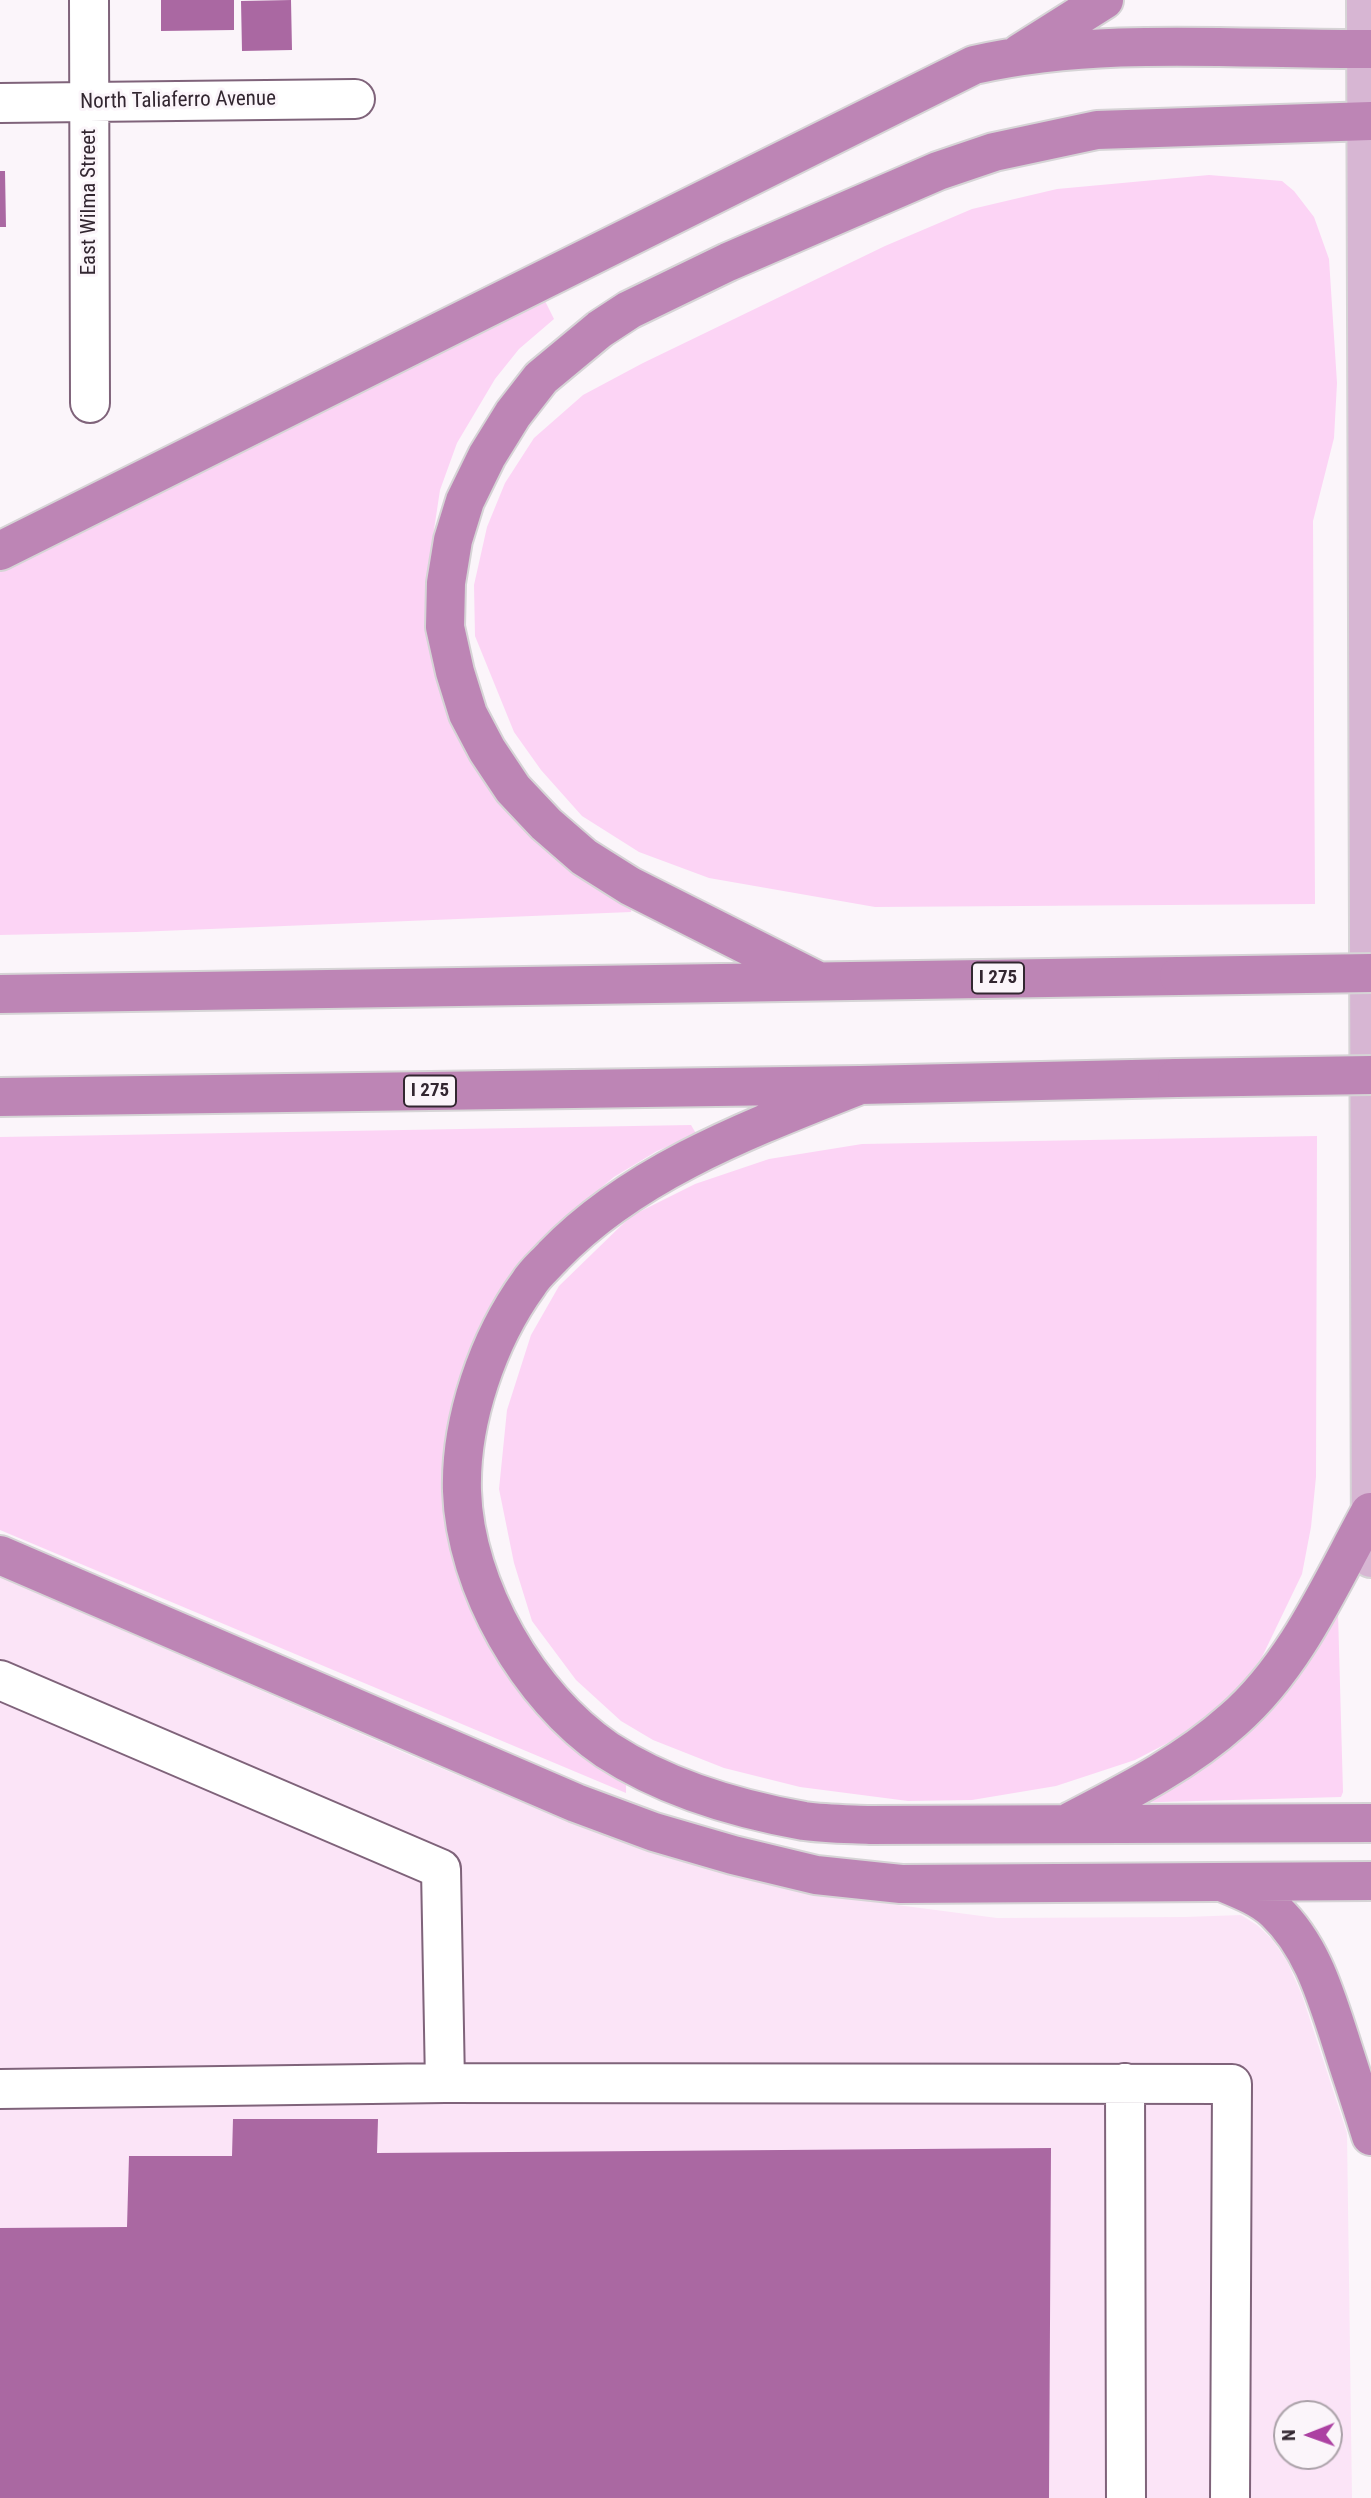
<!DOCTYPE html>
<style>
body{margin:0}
#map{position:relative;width:1371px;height:2498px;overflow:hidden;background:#fbf5fa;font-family:"Roboto Condensed",sans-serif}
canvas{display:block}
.north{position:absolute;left:1273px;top:2400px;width:70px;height:70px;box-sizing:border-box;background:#fbf5fa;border:2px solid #aba2a9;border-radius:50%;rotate:269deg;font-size:19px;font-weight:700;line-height:28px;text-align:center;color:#322630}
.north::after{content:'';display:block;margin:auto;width:24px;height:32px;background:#ac41a2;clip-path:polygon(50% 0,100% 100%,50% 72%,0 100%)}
</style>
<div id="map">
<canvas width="1371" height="2498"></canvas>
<div class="north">N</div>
</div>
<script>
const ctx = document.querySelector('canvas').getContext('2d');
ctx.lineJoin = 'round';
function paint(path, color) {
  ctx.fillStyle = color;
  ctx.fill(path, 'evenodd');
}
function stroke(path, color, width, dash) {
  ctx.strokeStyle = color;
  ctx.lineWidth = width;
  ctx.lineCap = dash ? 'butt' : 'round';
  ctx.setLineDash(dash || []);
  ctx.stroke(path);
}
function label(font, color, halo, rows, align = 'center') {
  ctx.font = font + ' "Roboto Condensed",sans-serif';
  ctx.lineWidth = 6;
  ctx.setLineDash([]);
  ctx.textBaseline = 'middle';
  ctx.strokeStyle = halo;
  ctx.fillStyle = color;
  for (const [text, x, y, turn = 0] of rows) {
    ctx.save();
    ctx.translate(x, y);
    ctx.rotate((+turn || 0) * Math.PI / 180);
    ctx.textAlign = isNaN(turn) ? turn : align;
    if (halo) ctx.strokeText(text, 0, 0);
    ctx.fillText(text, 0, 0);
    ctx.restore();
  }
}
paint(new Path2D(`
 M0 1577 414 1757 567 1821 646 1851 725 1874 813 1894 997 1918 1185 1917 1241 1915 1257 1925 1272 1939 1287 1961 1302 1995 1347 2133 1352 2498H0ZM1287 2414H1329V2456H1287Z`), '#fbe4f7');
paint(new Path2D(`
 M1209 175 1282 181 1294 191 1314 217 1329 259 1337 383 1334 438 1313 521 1315 904 875 907 709 878 639 852 582 816 541 770 514 732 475 636 474 585 487 527 505 483 534 438 583 395 643 363 885 246 972 209 1057 189Z
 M544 299 554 319 519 349 495 379 457 443 440 490 432 543 430 578 454 709 633 897 631 912 136 932 0 935V565Z
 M691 1125 697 1135 657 1151 614 1177 558 1223 522 1264 457 1543 626 1780V1793L0 1530V1137Z
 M1317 1136 1316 1477 1311 1527 1302 1574 1262 1657 1232 1698 1185 1734 1135 1760 1056 1786 972 1800 908 1801 800 1787 724 1768 653 1740 621 1721 576 1680 532 1621 514 1563 499 1489 507 1410 531 1335 559 1286 631 1216 695 1184 769 1159 862 1144Z
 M1338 1613 1343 1792 1341 1797 1125 1803 1315 1649Z`), '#fcd4f5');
paint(new Path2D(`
 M161 0H234V30L161 31Z
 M291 0 292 50 242 51 241 1Z
 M0 171H5L6 227H0Z
 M233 2119H378L377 2153 1051 2148 1049 2498H0V2228L127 2227 129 2156H232Z`), '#aa68a2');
const minor = new Path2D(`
 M89 0 90 403
 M0 103 355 99
 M0 1680 441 1869 445 2083
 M1125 2083 1126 2498
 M0 2089 445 2083 1232 2084 1230 2498`);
const major = new Path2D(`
 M1366 0 1371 1558`);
const highway = new Path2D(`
 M1020 53 1104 0
 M0 551 974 65C1103 36 1239 50 1371 49
 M818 981 630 886 584 857 546 824 513 789 487 750 468 714 455 672 445 627 446 583 453 540 465 501 487 456 513 414 541 378 600 329 629 310 728 262 938 171 994 152 1097 130 1371 121
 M0 994 1179 976
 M860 1085C752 1128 635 1171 553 1256 545 1265 535 1273 529 1283 488 1339 460 1421 462 1491 465 1587 529 1697 607 1750 665 1788 737 1809 804 1821 825 1824 848 1824 870 1825L1371 1823
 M0 1097 860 1085 1177 1078
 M0 1555 576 1803 654 1832 733 1855 816 1875 901 1884 1371 1881
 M1071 1821C1127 1792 1185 1763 1233 1720 1296 1665 1331 1583 1370 1512
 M1224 1883C1241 1890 1261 1898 1275 1911 1311 1945 1325 1993 1340 2039 1350 2071 1361 2103 1371 2136`);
stroke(minor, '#7f637a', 42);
stroke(major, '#d6d4d6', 42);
stroke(highway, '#d6d4d6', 42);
stroke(minor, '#fff', 38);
stroke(major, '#d7b6d3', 38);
stroke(highway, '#bd85b5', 38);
const highwayBridge = new Path2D(`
 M1179 976 1371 973
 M1177 1078 1371 1075`);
stroke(highwayBridge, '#d6d4d6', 42, []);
stroke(highwayBridge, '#bd85b5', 38);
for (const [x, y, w] of [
 [998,978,52],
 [430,1091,52]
]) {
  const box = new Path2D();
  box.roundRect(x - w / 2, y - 15.5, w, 31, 5);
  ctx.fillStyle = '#fbf5fa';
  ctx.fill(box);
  stroke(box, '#322630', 2);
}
label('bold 19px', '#322630', null, [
 ["I 275",998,978],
 ["I 275",430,1091]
]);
label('21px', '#322630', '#fbf5fa', [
 ["North Taliaferro Avenue",178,101,-1],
 ["East Wilma Street",90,202,-90]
]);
</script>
